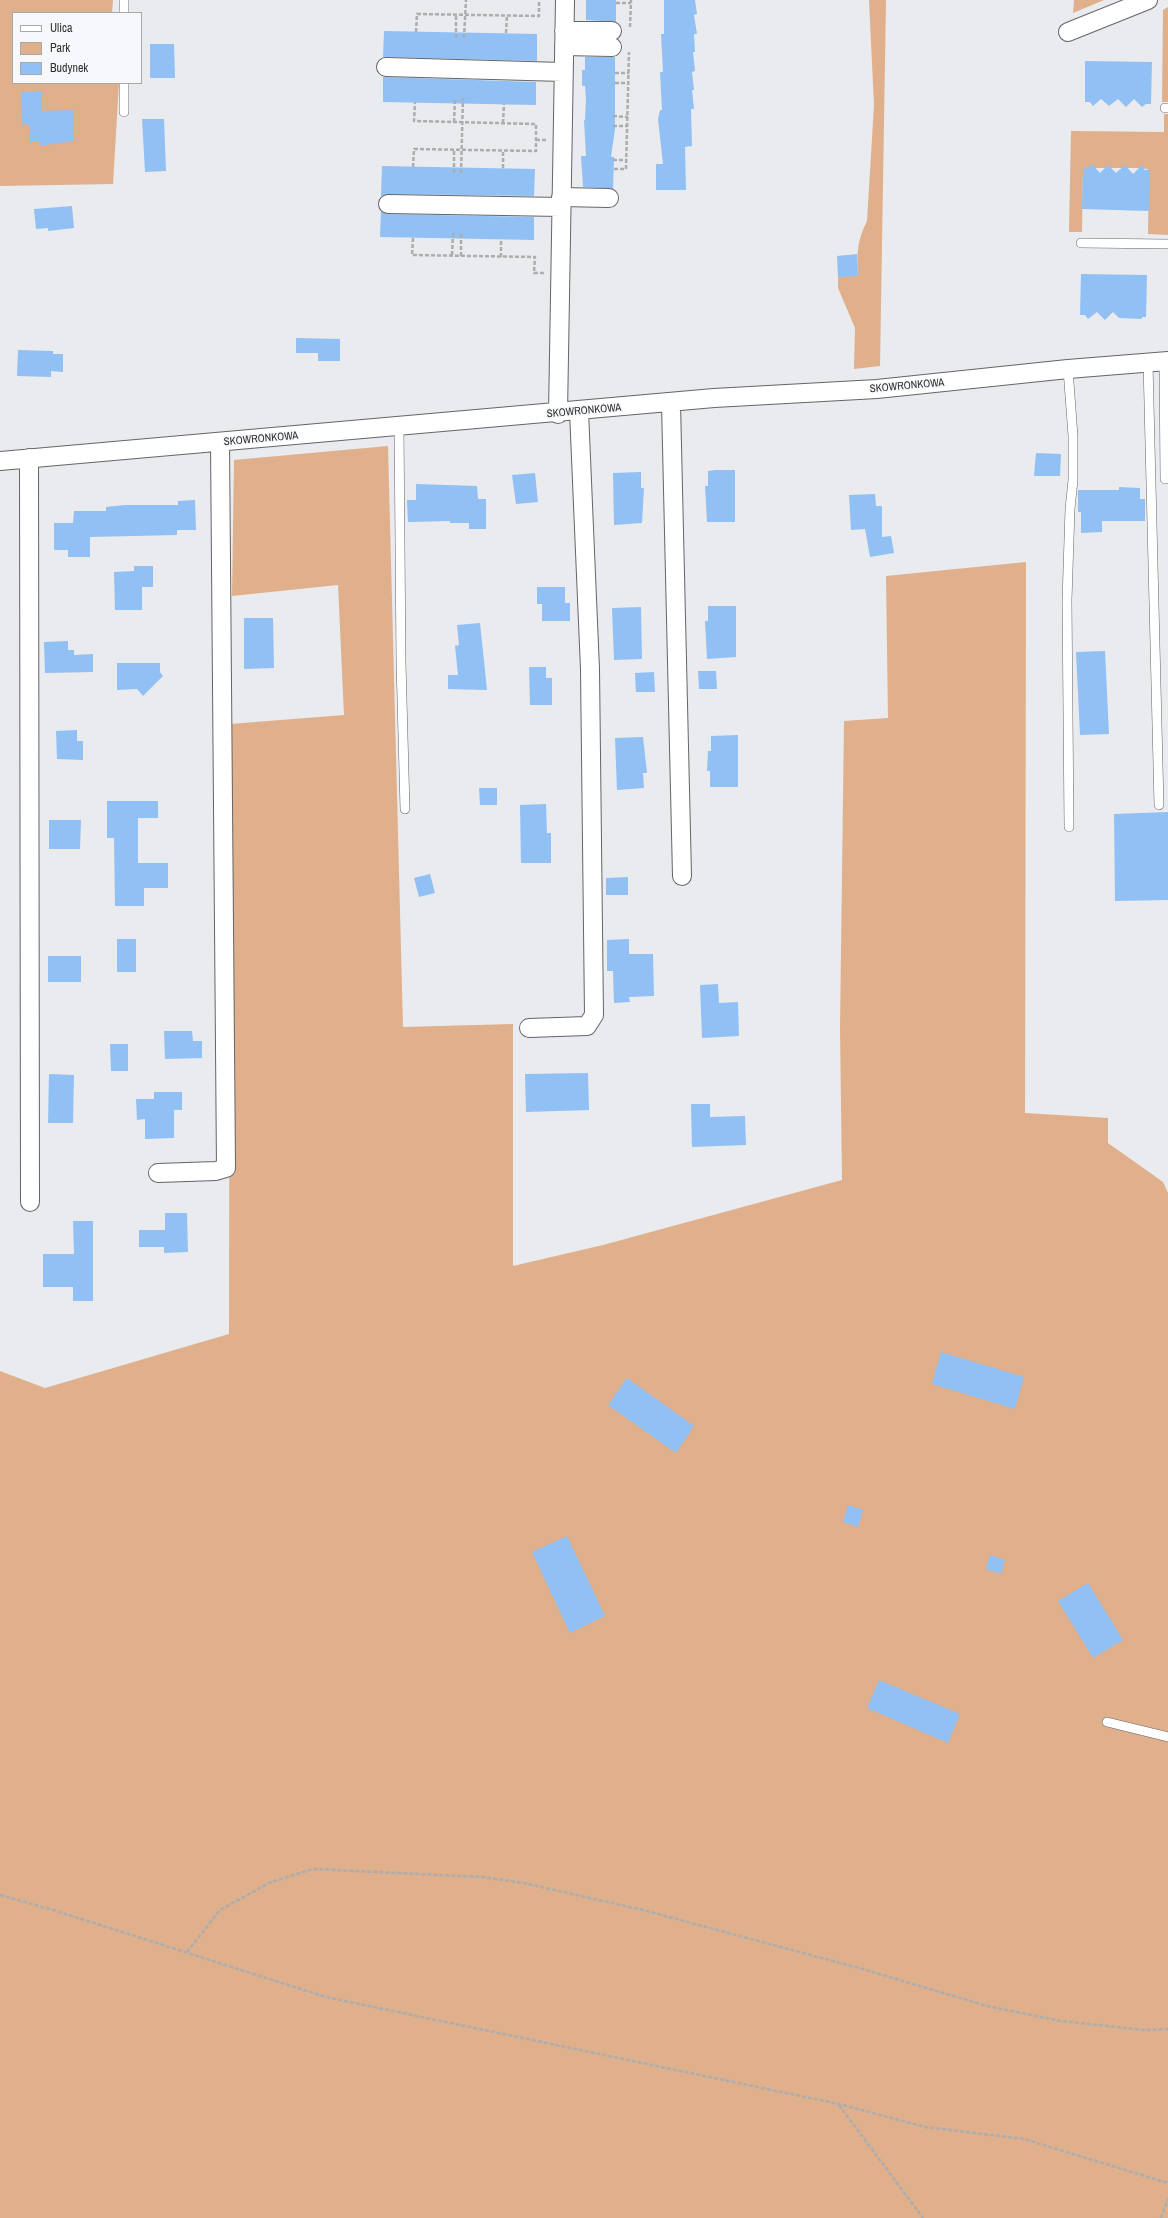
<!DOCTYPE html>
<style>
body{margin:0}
#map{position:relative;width:1168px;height:2218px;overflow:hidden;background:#e9ebee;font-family:"Archivo Narrow",sans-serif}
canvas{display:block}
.legend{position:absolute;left:12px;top:12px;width:130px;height:72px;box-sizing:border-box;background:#f6f8fb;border:1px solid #a6a8aa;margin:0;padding:5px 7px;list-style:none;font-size:12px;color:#2f2f30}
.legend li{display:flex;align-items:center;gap:8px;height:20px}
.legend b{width:20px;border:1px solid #a6a8aa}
</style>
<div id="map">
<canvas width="1168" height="2218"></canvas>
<ul class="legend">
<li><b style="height:5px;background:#fff"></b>Ulica</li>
<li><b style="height:11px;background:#e0af8b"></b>Park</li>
<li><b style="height:11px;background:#91c0f4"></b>Budynek</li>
</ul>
</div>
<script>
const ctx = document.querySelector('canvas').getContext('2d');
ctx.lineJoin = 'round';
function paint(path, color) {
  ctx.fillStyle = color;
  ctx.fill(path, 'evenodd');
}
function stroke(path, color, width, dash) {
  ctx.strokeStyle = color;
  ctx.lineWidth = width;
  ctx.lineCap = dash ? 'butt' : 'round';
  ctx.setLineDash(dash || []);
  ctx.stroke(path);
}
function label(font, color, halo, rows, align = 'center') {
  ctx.font = font + ' "Archivo Narrow",sans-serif';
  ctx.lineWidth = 3;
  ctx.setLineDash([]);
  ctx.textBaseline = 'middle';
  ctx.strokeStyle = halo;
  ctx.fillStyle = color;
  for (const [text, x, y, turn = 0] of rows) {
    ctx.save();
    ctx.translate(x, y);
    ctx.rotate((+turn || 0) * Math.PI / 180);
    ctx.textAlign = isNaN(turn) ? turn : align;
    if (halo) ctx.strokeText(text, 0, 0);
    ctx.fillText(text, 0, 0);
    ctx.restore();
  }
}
paint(new Path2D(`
 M0 0H113L112 13H13V83H119L113 184 0 186Z
 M869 0H886L880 366 854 369 855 328 838 288V277L858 275C857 253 857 241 867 221L874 105Z
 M1074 0H1104L1073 13Z
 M1168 7V102H1162L1163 10Z
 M1164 114H1168V235L1148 234 1149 170 1143 168H1083L1082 232H1069L1071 131 1164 132Z
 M388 446 403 1027 513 1024V1266L603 1245 842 1180 840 1028 844 721 888 718 886 576 1026 562 1025 1113 1108 1118V1143L1163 1182 1168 1193V2218H0V1371L45 1388 229 1334 230 724 344 715 338 585 232 596 234 460Z`), '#e0af8b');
paint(new Path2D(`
 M586 0H616V22L586 20Z
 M664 0H695L697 14 694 15 697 34H694L695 52H693L695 71 692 72 694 90H692L694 109H691L692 146 685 147 686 190H656V164H663L658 119 660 110H662L660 72H663L661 34H664Z
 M384 31 537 34V61L383 57Z
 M150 44H174L175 78H150Z
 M585 57H615V129L611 157H614L613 189 583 187 581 156H586L584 120H585L586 99 585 86H582V70H585Z
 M1085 61 1152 62 1151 104H1146L1142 107 1134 99 1126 107 1118 99 1109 106 1101 99 1093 106 1090 102H1085Z
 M383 77 536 82V105L383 102Z
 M42 91V111L74 110V141L45 145H40V142H29V124L22 125 21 92Z
 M142 119H164L166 171 145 172Z
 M1092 164 1100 173 1108 165 1116 173 1125 165 1133 174 1142 165 1145 170H1150L1149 211 1082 209 1083 168H1088Z
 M382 166 535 169 534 196 388 194 381 196Z
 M72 206 74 228 48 231V228L36 229 34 209Z
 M381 211 388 214 534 217V240L380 237Z
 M857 254 858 276 838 277 837 256Z
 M1081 274 1147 275 1146 317H1142V319L1119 318 1113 312 1105 320 1097 312 1088 319 1085 315H1080Z
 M296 338 340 339V361H318V353H296Z
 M18 350 53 351V354H63V372L51 371V377L17 376Z
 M1036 453 1061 454 1060 476H1034Z
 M716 470H735V522H707L705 486H708V471Z
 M641 472V488H644L642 523 614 525 613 473Z
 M535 473 538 502 516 504 512 475Z
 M416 484 477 486 478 499H486V529H469V523H450V521L408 522 407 500H416Z
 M1119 487 1140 488V499H1145V521H1102V532L1081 533V512H1078V490H1119Z
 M875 494 876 506H882V537L891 536 894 553 870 557 865 529 851 530 849 495Z
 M195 500 196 530H177V535L90 537V557H68V550H54V523H73L74 511H106V507L125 505H178V501Z
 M134 566H153V587H142V610H115L114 572 134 571Z
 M537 587H565V603H570V621H542V604H537Z
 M708 606H736V657L707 659 705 621H708Z
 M641 607 642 659 614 660 612 608Z
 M244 618H273L274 668 244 669Z
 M480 623 487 690 448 689V675H458L455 646 459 645 457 625Z
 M68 641V650H74V655L93 654V672L45 673 44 642Z
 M1105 651 1109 734 1080 735 1076 652Z
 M117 663H160V672L163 676 143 696 137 689 117 690Z
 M529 667H546V678H552V705H530Z
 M698 671H716L717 689H699Z
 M654 672 655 692H636L635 673Z
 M77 730V741H83V760L57 759 56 731Z
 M738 735V787H710V771H707L708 751H711V736Z
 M643 737 647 773H643L644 788 617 790 615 738Z
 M479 788H497V805H480Z
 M107 801H158V818H138V863H168V888H144V906H115L114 838H107Z
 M546 804 547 833H551V863H521L520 805Z
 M1168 812V900L1115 901 1114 814Z
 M49 820H81L80 849H49Z
 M430 874 435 893 419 897 414 878Z
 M628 877V895H606V878Z
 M117 939H136V972H117Z
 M629 939V954H653L654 996 629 997 630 1002 614 1003 613 971H607V940Z
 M48 956H81V982H48Z
 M718 984 719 1003 738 1002 739 1036 702 1038 700 985Z
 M164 1031H192L193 1041H202V1058L165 1059Z
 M110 1044H128V1071H111Z
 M588 1073 589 1110 526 1112 525 1074Z
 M49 1074 74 1075 73 1123H48Z
 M154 1092H182V1110H174V1138L145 1139V1119L137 1120 136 1099H154Z
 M691 1104H710V1117L745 1116 746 1145 692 1147Z
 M165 1213H187L188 1252 164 1253V1247H139V1230H165Z
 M73 1221H93V1301H73V1287H43V1254H74Z
 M941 1352 1024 1377 1015 1409 932 1384Z
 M627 1378 694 1426 676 1453 608 1405Z
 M848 1505 863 1510 858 1527 843 1522Z
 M567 1536 605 1616 570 1633 532 1552Z
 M990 1555 1005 1560 1001 1574 986 1569Z
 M1088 1583 1123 1640 1093 1658 1058 1601Z
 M879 1680 960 1714 948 1743 867 1708Z`), '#91c0f4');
const lane = new Path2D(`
 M124 13V0
 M1165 108H1168
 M124 112V83
 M1081 243 1168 244
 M1164 361 1165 479H1168
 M1148 363 1159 805
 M1068 369 1073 436V480L1070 509 1067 600 1069 827
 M399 427 401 662 405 809
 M1107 1722 1168 1737`);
const street = new Path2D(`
 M564 31H612
 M1068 32 1148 0
 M564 46 612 47
 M386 67 563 72
 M561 197 609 198
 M388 204 561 207
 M671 403 682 876
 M558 414 565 0
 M29 458 30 1202
 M0 461 714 398 877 389 1068 369 1168 361
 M529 1028 587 1026 594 1015 590 669 579 411
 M158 1173 216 1171 226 1168 220 442`);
stroke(lane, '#636567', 10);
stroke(street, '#636567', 20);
stroke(new Path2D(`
 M616 3H631
 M630 27 631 0
 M416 32 417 14 539 16V0
 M506 33 507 15
 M456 38V14
 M464 38 466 0
 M615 73H629
 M615 83H629
 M613 116 628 117
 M454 122 455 98
 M503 123 504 104
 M613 126H627
 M536 140H546
 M613 160H627
 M413 167 414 149 536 151V124L414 121 415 102
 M503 168V151
 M614 169H626L629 52
 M454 173V150
 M461 173 463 98
 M413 238 412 255 535 257 534 273H544
 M452 255 453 233
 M461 256V233
 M501 257V239
 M0 1895 53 1910 326 1997 839 2104 925 2127 1024 2139 1168 2183
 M187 1952 220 1910 271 1882 313 1869 482 1877 524 1883 643 1910 859 1968 987 2006 1061 2021 1144 2030 1168 2029
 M839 2105 923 2218
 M1161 2218 1168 2199`), '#abadaf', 2.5, [4, 2]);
stroke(lane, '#fff', 9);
stroke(street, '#fff', 18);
label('11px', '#2f2f30', '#f6f8fb', [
 ["SKOWRONKOWA",907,386,-5],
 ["SKOWRONKOWA",584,411,-5],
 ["SKOWRONKOWA",261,439,-5]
]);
</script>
